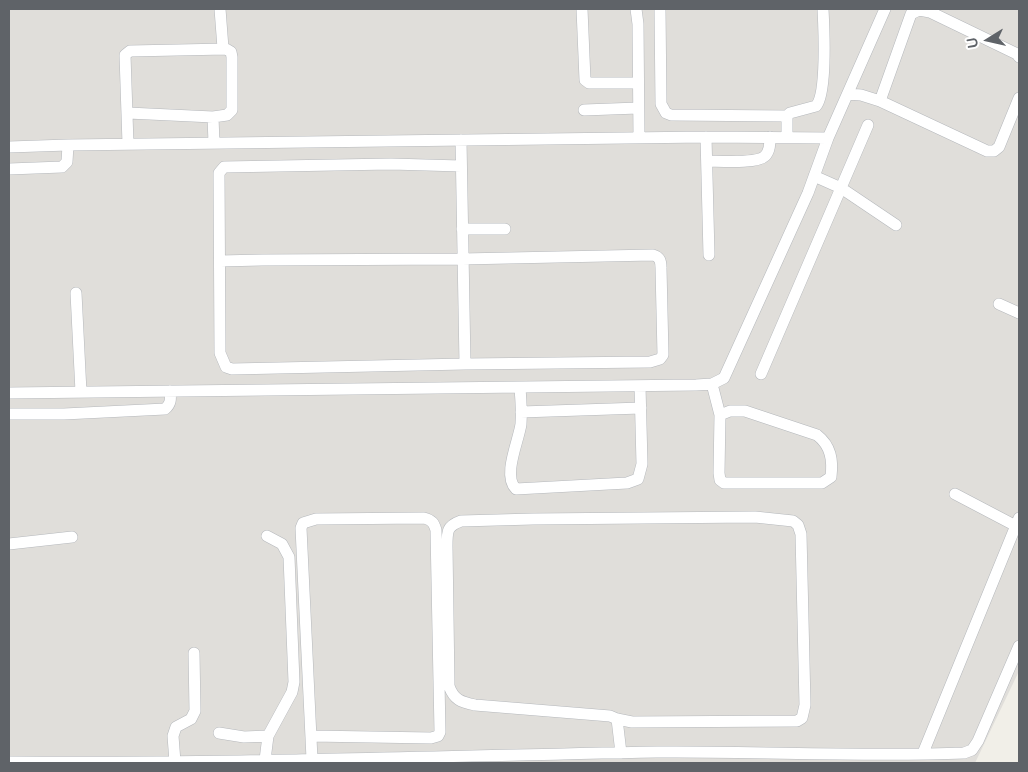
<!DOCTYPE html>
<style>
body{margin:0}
#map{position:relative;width:1028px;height:772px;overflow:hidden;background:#f1efe8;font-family:"Varela Round",sans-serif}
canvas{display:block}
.frame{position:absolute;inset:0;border:10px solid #5f6368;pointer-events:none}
.north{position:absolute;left:963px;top:15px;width:50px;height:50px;-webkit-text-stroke:4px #fff;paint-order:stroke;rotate:260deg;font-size:14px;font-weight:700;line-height:20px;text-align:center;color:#5f6368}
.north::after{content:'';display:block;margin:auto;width:18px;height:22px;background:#5f6368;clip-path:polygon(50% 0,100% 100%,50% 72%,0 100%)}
</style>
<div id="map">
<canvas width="1028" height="772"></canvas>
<div class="frame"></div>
<div class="north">U</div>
</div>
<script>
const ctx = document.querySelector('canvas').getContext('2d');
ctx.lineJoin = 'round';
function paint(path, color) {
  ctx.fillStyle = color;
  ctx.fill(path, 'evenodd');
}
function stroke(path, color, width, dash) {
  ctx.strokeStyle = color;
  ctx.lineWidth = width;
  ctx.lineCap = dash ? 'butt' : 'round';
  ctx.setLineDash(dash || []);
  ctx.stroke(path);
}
paint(new Path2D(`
 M9 9H1019V671L975 763H9Z`), '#e0deda');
const minor = new Path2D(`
 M220 9 223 48
 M582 9 585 80 589 83H638
 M636 9 638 24 639 137
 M660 9 661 104 666 113 671 115 787 116
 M1019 57 1017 54 930 12 919 10 911 14 880 101 987 151H994L999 147 1019 98
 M848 94 861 95 880 101
 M584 110 638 108
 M128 113 213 117
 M706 137 709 255
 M787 137V116L790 113 816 106C827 94 824 28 823 9
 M461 140 465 364
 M128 144 125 55 130 51 226 49 231 52 232 57V110L227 115 213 117 214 143
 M9 147 68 145 706 137 828 138
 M707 161C719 161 757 164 765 156 770 151 770 143 770 137
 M9 169 62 167 67 162 68 145
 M814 176 841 188 896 225
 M462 229H505
 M220 261 262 260 462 259 653 255C660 257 661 261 661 268L663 355 660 359 650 362 465 364 232 369 226 367 220 353 219 173 224 167 391 164 461 166
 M76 293 81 392
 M999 304 1019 313
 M761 374 868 125
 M712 384 720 415 719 473 720 480 724 483H822L831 477C833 460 831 446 817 435L745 411H730L720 415
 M520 388C521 400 522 412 521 424 519 440 502 476 516 489L627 483 638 479 642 464 640 386
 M9 393 696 385 712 384 724 378 808 193 828 138 885 9
 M521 412 641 408
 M9 414H64L165 409C171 404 171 399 170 391
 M955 494 1016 526
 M755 517 793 521 798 525 801 534 805 705 802 718 797 721 632 722 617 719 610 716 475 705C461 702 454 700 449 686L447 546C447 531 447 526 461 521L533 519Z
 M9 544 72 537
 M617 719 621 753
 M219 733 244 737 268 736
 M311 736 431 738 438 736 440 732 436 530C434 523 432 520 424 518L316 519 303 523 301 528 312 759
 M923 753 1019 518
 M265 760 268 736 292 692 294 682 289 557 282 544 267 536
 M9 762C225 764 441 756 657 752 759 751 862 757 964 753L972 750 978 741 1019 646
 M175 762 173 736 176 727 191 719 195 711 194 653`);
stroke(minor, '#b5b8bc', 12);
stroke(minor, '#fff', 11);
</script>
